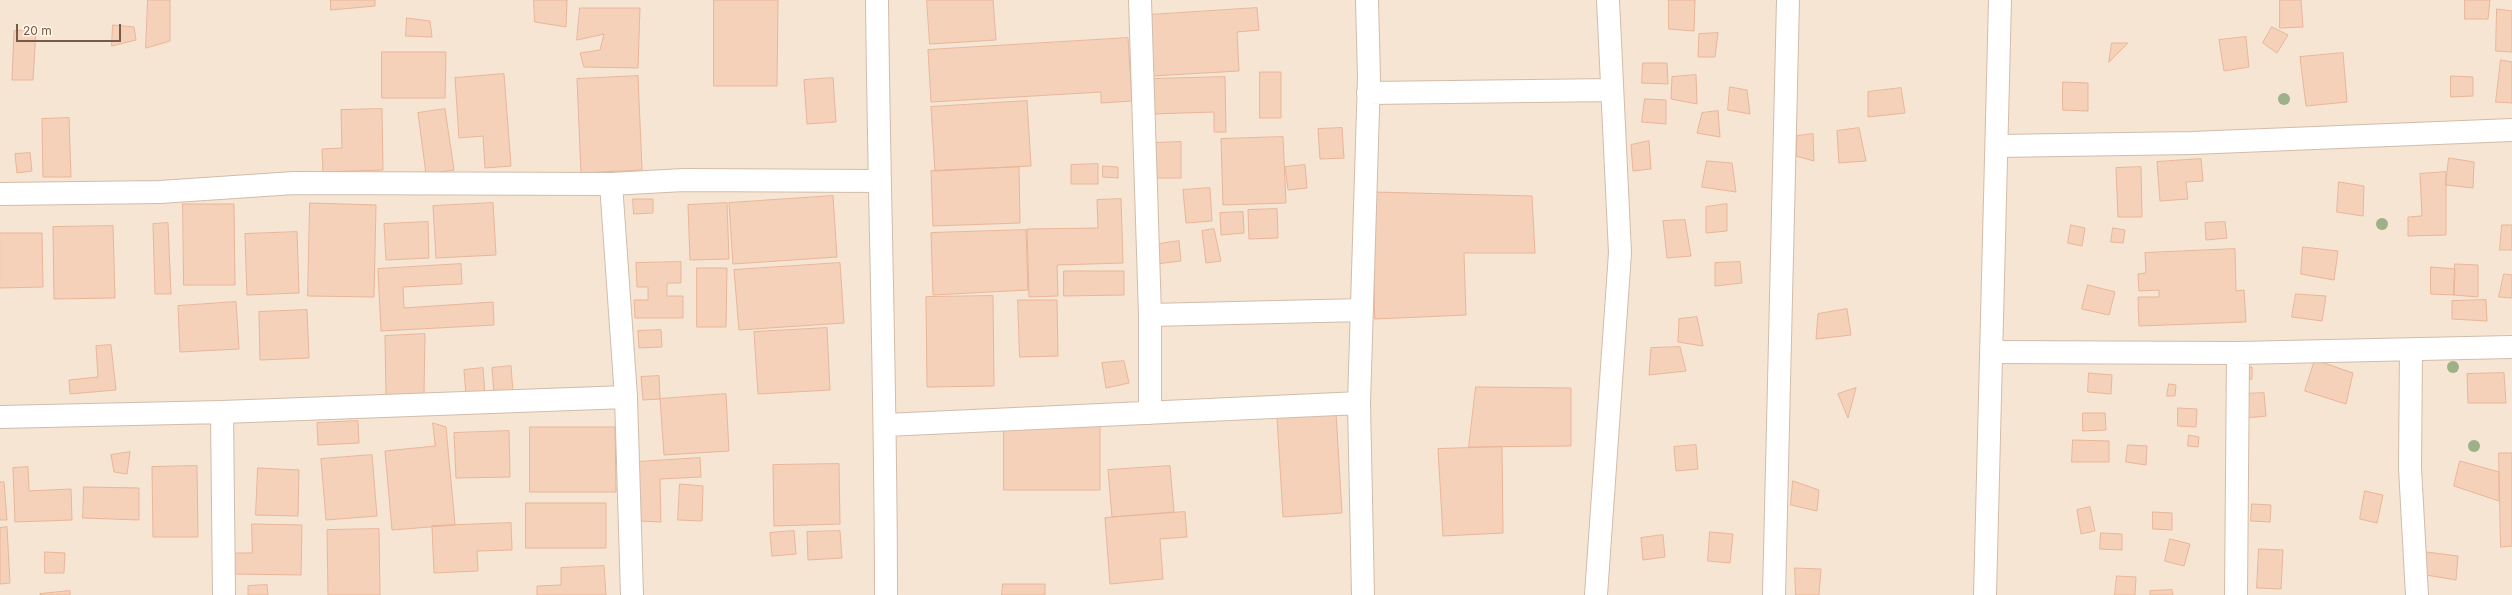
<!DOCTYPE html>
<style>
body{margin:0}
#map{position:relative;width:2512px;height:595px;overflow:hidden;background:#fef3e4;font-family:Inter,sans-serif}
canvas{display:block}
.scale{position:absolute;left:16px;top:24px;width:105px;height:18px;box-sizing:border-box;border:2px solid #785847;border-top:0;padding-left:5px;font-size:12px;line-height:14px;white-space:nowrap;color:#785847;-webkit-text-stroke:3px #fff7eb;paint-order:stroke}
</style>
<div id="map">
<canvas width="2512" height="595"></canvas>
<div class="scale">20 m</div>
</div>
<script>
const ctx = document.querySelector('canvas').getContext('2d');
ctx.lineJoin = 'round';
function paint(path, color) {
  ctx.fillStyle = color;
  ctx.fill(path, 'evenodd');
}
function stroke(path, color, width, dash) {
  ctx.strokeStyle = color;
  ctx.lineWidth = width;
  ctx.lineCap = dash ? 'butt' : 'round';
  ctx.setLineDash(dash || []);
  ctx.stroke(path);
}
paint(new Path2D(`
 M0 0H2512V595H0Z`), '#f6e5d2');
const building = new Path2D(`
 M148 0H170V41L146 48Z
 M331 0H375V6L331 10Z
 M534 0H567L566 27 535 22Z
 M714 0H778L777 86H714Z
 M927 0H993L996 40 930 44Z
 M1669 0H1695L1694 31 1669 29Z
 M2280 0H2301L2303 27 2280 28Z
 M2465 0H2490L2488 19H2465Z
 M580 8H640L638 68 584 67 580 53 600 50 604 34 577 40Z
 M1257 8 1259 30 1237 32 1239 71 1152 76 1149 15Z
 M2497 9 2512 11V52L2496 51Z
 M407 18 430 21 432 37 406 36Z
 M113 25 134 27 136 40 112 46Z
 M2272 27 2288 35 2277 53 2263 43Z
 M36 30 33 80H12L14 31Z
 M1718 33 1715 57H1698L1699 34Z
 M2246 37 2249 67 2224 71 2219 40Z
 M1128 38 1132 101 1101 103V92L931 102 928 50Z
 M2112 43H2128L2109 62Z
 M382 52H446L445 98H382Z
 M2343 53 2347 102 2306 106 2300 57Z
 M2501 60 2512 62V103L2496 102Z
 M1643 63H1667L1668 84 1642 83Z
 M1260 72H1281V118H1260Z
 M504 74 511 166 485 168 483 136 459 138 455 78Z
 M1696 75 1697 104 1671 99 1672 77Z
 M638 76 642 170 581 173 577 79Z
 M2451 76 2473 77V96L2451 97Z
 M1225 77 1226 132H1214V112L1152 114 1151 79Z
 M833 78 836 122 807 124 804 80Z
 M2063 82 2088 83V111L2063 110Z
 M1730 87 1747 90 1750 114 1728 110Z
 M1901 88 1905 113 1868 117V92Z
 M1645 99 1666 100V124L1642 122Z
 M1027 101 1031 166 935 171 931 107Z
 M382 109 383 170 323 172 322 149 342 148 341 110Z
 M445 109 454 170 426 174 418 113Z
 M1718 111 1720 137 1697 133 1702 113Z
 M69 118 71 177H43L42 119Z
 M1342 128 1344 158 1320 159 1318 129Z
 M1859 128 1866 161 1839 163 1837 131Z
 M1813 134 1814 161 1796 156 1797 136Z
 M1283 137 1286 203 1223 205 1221 139Z
 M1649 141 1651 169 1633 171 1631 145Z
 M1181 142V178H1154V143Z
 M30 153 32 171 17 173 15 154Z
 M2449 158 2474 162 2473 188 2446 185Z
 M2201 159 2203 181 2186 182 2188 199 2160 201 2157 162Z
 M1707 161 1732 163 1736 192 1702 187Z
 M1098 164V184H1071V165Z
 M1305 165 1307 188 1288 190 1285 167Z
 M1103 166 1118 167V178L1103 177Z
 M1019 167 1020 223 933 226 931 171Z
 M2141 167 2142 217H2118L2116 168Z
 M2446 172V235L2408 236V217L2422 216 2420 174Z
 M2339 182 2364 186 2363 216 2337 212Z
 M1210 188 1212 221 1186 223 1183 190Z
 M1373 192 1532 196 1535 253H1464L1466 315 1375 319Z
 M833 196 837 257 733 264 729 203Z
 M633 199H653V213L634 214Z
 M1121 199 1123 263 1057 265 1058 296 1029 297 1027 229 1098 228 1097 200Z
 M310 203 376 205 374 297 308 296Z
 M493 203 496 255 436 258 433 206Z
 M727 203 729 259 690 260 688 205Z
 M183 204H234L235 285H184Z
 M1727 204V231L1706 233V207Z
 M1277 209 1278 238 1249 239 1248 210Z
 M1243 212 1244 233 1221 235 1220 213Z
 M1685 220 1691 256 1667 258 1663 221Z
 M428 222 429 258 386 260 384 224Z
 M2225 222 2227 238 2206 240 2205 223Z
 M168 223 171 294H155L153 224Z
 M2071 225 2085 228 2082 246 2068 243Z
 M2502 225H2512V250H2500Z
 M113 226 115 298 54 299 53 227Z
 M2113 228 2125 230 2123 243 2111 242Z
 M1214 229 1221 261 1206 263 1202 231Z
 M1026 230 1028 290 933 295 931 233Z
 M297 232 299 293 247 295 245 234Z
 M0 233H42L43 287 0 288Z
 M1179 241 1181 261 1156 264 1153 245Z
 M2303 247 2338 251 2334 280 2301 274Z
 M2235 249 2236 291 2244 290 2246 322 2139 326 2138 297H2159V290L2139 291 2138 274 2146 273 2145 253Z
 M681 262V283H667V296H683V318H635L634 300H648V287H637L636 263Z
 M1740 262 1742 283 1715 286V263Z
 M840 263 844 323 739 330 734 270Z
 M461 264 462 284 403 287 404 308 493 302 494 325 381 331 378 269Z
 M2455 264 2478 265V297L2454 295Z
 M2431 267 2455 269 2454 295 2431 294Z
 M697 268H727L726 327H697Z
 M1064 271H1124V295L1064 296Z
 M2504 274 2512 275V298L2499 297Z
 M2088 285 2115 292 2109 315 2082 309Z
 M2296 294 2326 296 2322 321 2292 317Z
 M993 296 994 386 927 387 926 297Z
 M1018 300H1057L1058 356 1020 357Z
 M2486 300 2487 321 2452 319V301Z
 M236 302 239 349 180 352 178 306Z
 M1847 309 1851 335 1816 339 1818 314Z
 M307 310 309 358 260 360 259 312Z
 M1697 317 1703 346 1678 342 1679 319Z
 M827 328 830 390 758 394 754 332Z
 M661 330 662 347 639 348 638 331Z
 M425 334 424 395 386 396 385 336Z
 M111 345 116 390 70 394 69 380 98 377 96 346Z
 M1680 347 1686 371 1649 375 1651 348Z
 M2315 360 2353 373 2346 404 2305 391Z
 M1124 361 1129 383 1106 388 1102 363Z
 M511 366 513 392 494 394 492 368Z
 M2242 367H2252V379L2242 381Z
 M483 368 485 394 466 395 464 370Z
 M2089 373 2112 375 2111 394 2088 392Z
 M2504 373 2506 403H2468L2467 374Z
 M659 376 660 399 643 400 641 377Z
 M2169 384 2176 385 2175 396H2167Z
 M1476 387 1571 388V446L1469 447Z
 M1856 388 1848 418 1838 394Z
 M2264 393 2266 416 2246 418 2244 394Z
 M726 394 729 451 664 455 660 399Z
 M2178 408 2197 409 2196 427 2178 426Z
 M1336 413 1342 513 1283 517 1277 417Z
 M2083 413H2105L2106 430 2083 431Z
 M358 421 359 443 318 445 317 423Z
 M433 423 446 427 455 525 392 530 385 451 435 446Z
 M1004 425H1100V490H1004Z
 M530 427H615L616 492H530Z
 M509 431 510 477 456 478 454 433Z
 M2189 435 2199 437 2198 447 2188 446Z
 M2073 440 2109 441V462H2072Z
 M1696 445 1698 469 1676 471 1674 447Z
 M2128 445 2147 446 2146 465 2126 462Z
 M1502 447 1503 533 1443 536 1438 449Z
 M130 452 127 474 114 472 111 455Z
 M2499 453H2512V546L2501 547Z
 M372 455 377 516 326 520 321 459Z
 M700 458 701 477 660 479 661 522 639 521 637 462Z
 M2460 461 2499 472V501L2454 486Z
 M839 464 840 524 774 526 773 465Z
 M197 466 198 537H153L152 467Z
 M1170 466 1174 512 1112 517 1108 470Z
 M28 467 29 491 71 489 72 520 15 522 13 468Z
 M258 468 299 470 298 516 256 515Z
 M1793 481 1819 490 1817 511 1791 505Z
 M0 482H4L7 520H0Z
 M680 484 703 486 702 521 678 520Z
 M84 487 139 488V520L83 518Z
 M2365 491 2383 495 2377 523 2360 519Z
 M526 503H606V548H526Z
 M2252 504 2271 505 2270 522 2251 521Z
 M2090 507 2095 531 2081 534 2077 510Z
 M1185 512 1187 537 1160 539 1163 579 1110 584 1105 518Z
 M2153 512 2172 513V530L2153 529Z
 M511 523 512 550 477 551 478 571 434 573 432 526Z
 M252 524 302 525 301 575 233 574 234 553H252Z
 M7 527 10 583 0 584V528Z
 M379 529 380 595H328L327 530Z
 M794 531 796 554 772 556 770 533Z
 M840 531 842 558 808 560 807 532Z
 M1710 532 1733 534 1730 563 1708 561Z
 M2101 533 2122 534V550L2100 549Z
 M1663 535 1665 557 1643 560 1641 538Z
 M2170 539 2190 544 2184 566 2165 561Z
 M2259 549 2283 550 2281 589 2257 588Z
 M45 552 65 553 64 573H45Z
 M2426 552 2458 556 2456 580 2426 575Z
 M604 566 606 595H537V586L561 585V568Z
 M1795 568 1821 569 1819 595H1796Z
 M2117 576 2136 577 2135 595H2115Z
 M1003 584H1045V595H1002Z
 M267 585 268 595H248V586Z
 M2172 590 2173 595H2150V591Z
 M70 591V595H40V594Z`);
paint(building, '#f5d1b9');
stroke(building, '#e9b699', 1);
const street = new Path2D(`
 M877 0C879 198 886 397 886 595
 M1140 0 1150 315 1362 310
 M1368 93 1612 90
 M1997 146 2192 143 2512 130
 M611 184 626 397 632 595
 M0 194 160 192 294 183 611 184 684 180 879 181
 M1150 315V413
 M2411 350 2410 468 2417 595
 M1992 352 2238 353 2512 347
 M222 412 224 595
 M0 417 222 412 626 397
 M886 425 1359 403
 M1363 595 1359 403 1369 77 1367 0
 M1596 595 1620 253 1608 0
 M1774 595 1788 0
 M2236 595 2238 353`);
const secondary = new Path2D(`
 M1985 595 2000 0`);
stroke(street, '#d2bcab', 24);
stroke(secondary, '#d5bca9', 24);
stroke(street, '#fff', 22);
stroke(secondary, '#fff', 22);
ctx.fillStyle = '#9db088';
for (const [x, y] of [
 [2284,99],
 [2382,224],
 [2453,367],
 [2474,446]
]) {
  ctx.beginPath();
  ctx.arc(x, y, 6, 0, 2 * Math.PI);
  ctx.fill();
}
</script>
